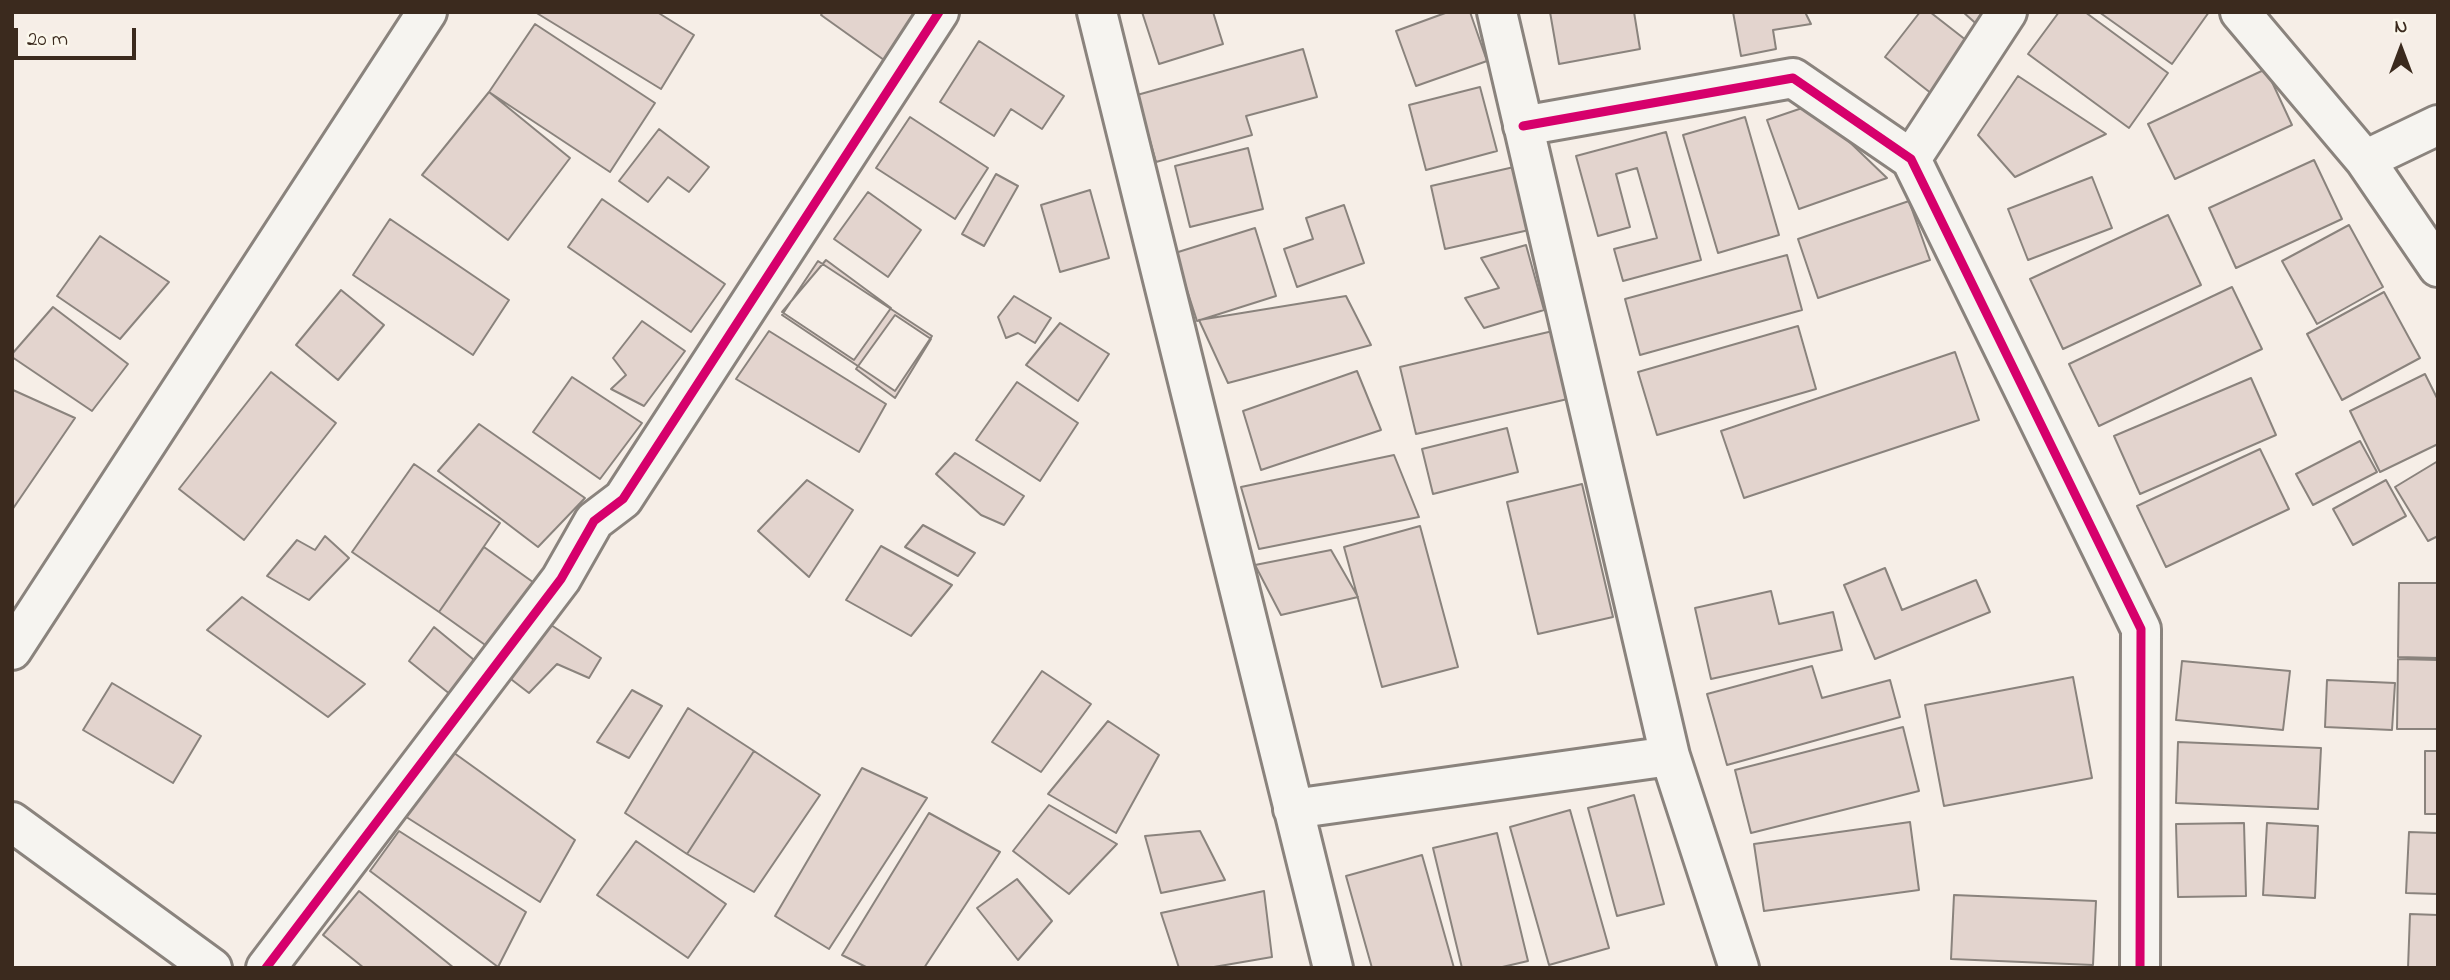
<!DOCTYPE html>
<style>
body{margin:0}
#map{position:relative;width:2450px;height:980px;overflow:hidden;background:#f6eee7;font-family:"Indie Flower",sans-serif}
canvas{display:block}
.frame{position:absolute;inset:0;border:14px solid #3b2a1e;pointer-events:none}
.north{position:absolute;left:2366px;top:14px;width:70px;height:70px;-webkit-text-stroke:5px #fbf7ec;paint-order:stroke;rotate:0deg;font-size:19px;font-weight:700;line-height:28px;text-align:center;color:#3b2a1e}
.north::after{content:'';display:block;margin:auto;width:24px;height:32px;background:#3b2a1e;clip-path:polygon(50% 0,100% 100%,50% 72%,0 100%)}
.scale{position:absolute;left:14px;top:28px;width:122px;height:32px;box-sizing:border-box;border:4px solid #3b2a1e;border-top:0;padding-left:9px;font-size:21px;line-height:24px;white-space:nowrap;color:#3b2a1e;-webkit-text-stroke:5px #fbf7ec;paint-order:stroke}
</style>
<div id="map">
<canvas width="2450" height="980"></canvas>
<div class="frame"></div>
<div class="north">N</div>
<div class="scale">20 m</div>
</div>
<script>
const ctx = document.querySelector('canvas').getContext('2d');
ctx.lineJoin = 'round';
function paint(path, color) {
  ctx.fillStyle = color;
  ctx.fill(path, 'evenodd');
}
function stroke(path, color, width, dash) {
  ctx.strokeStyle = color;
  ctx.lineWidth = width;
  ctx.lineCap = dash ? 'butt' : 'round';
  ctx.setLineDash(dash || []);
  ctx.stroke(path);
}
const building = new Path2D(`
 M535 12H657L694 35 661 89Z
 M823 12H917L884 60 821 15Z
 M1142 12H1213L1223 44 1159 64Z
 M1448 12H1470L1487 61 1416 86 1396 31Z
 M1550 12H1634L1640 49 1559 64Z
 M1733 12H1805L1811 24 1773 30 1776 49 1741 56Z
 M1920 12H1930L1971 44 1932 94 1885 57Z
 M1963 12H1990L1981 28Z
 M2059 12H2085L2168 73 2129 128 2028 54Z
 M2099 12H2209L2172 64Z
 M535 24 655 103 610 172 489 92Z
 M979 41 1064 96 1042 129 1011 109 994 136 940 102Z
 M1303 49 1317 97 1246 116 1252 135 1156 162 1137 95Z
 M2266 69 2292 125 2175 179 2148 124Z
 M2018 76 2106 134 2015 177 1978 135Z
 M1480 87 1497 151 1426 170 1409 105Z
 M489 92 570 158 508 240 422 175Z
 M1811 105 1887 178 1799 209 1767 120Z
 M910 117 988 168 955 219 876 168Z
 M1745 117 1779 235 1718 253 1683 135Z
 M659 129 709 167 689 192 668 177 648 202 619 181Z
 M1666 132 1701 260 1623 281 1614 249 1657 238 1637 168 1616 174 1630 227 1598 236 1576 156Z
 M1248 148 1263 209 1190 227 1175 166Z
 M2314 160 2342 219 2236 268 2209 208Z
 M1514 167 1529 230 1445 249 1431 186Z
 M996 174 1018 186 984 246 962 234Z
 M2092 177 2112 228 2028 260 2008 209Z
 M1090 190 1109 258 1060 272 1041 205Z
 M868 192 921 230 888 277 834 239Z
 M602 199 725 284 691 332 568 247Z
 M1909 201 1930 260 1818 298 1798 239Z
 M1344 205 1364 263 1297 287 1284 249 1313 239 1306 218Z
 M2168 215 2201 285 2063 349 2030 279Z
 M390 219 509 300 473 355 353 275Z
 M2349 225 2383 287 2317 324 2282 261Z
 M1255 228 1276 296 1197 321 1175 253Z
 M100 236 169 282 120 339 57 296Z
 M1526 245 1544 310 1484 328 1465 298 1499 288 1481 258Z
 M1787 255 1802 310 1640 355 1625 299Z
 M826 260 891 308 854 360 782 312Z
 M818 261 932 336 895 391 782 315Z
 M2232 287 2262 349 2099 426 2069 364Z
 M341 290 384 325 338 380 296 345Z
 M2384 292 2420 358 2342 400 2307 334Z
 M1014 296 1051 318 1035 343 1018 333 1006 338 998 317Z
 M1346 296 1371 345 1228 383 1199 320Z
 M53 307 128 364 92 411 12 357V354Z
 M895 315 931 339 895 398 856 369Z
 M642 321 685 351 644 406 611 389 626 375 613 358Z
 M1060 323 1109 354 1078 401 1026 365Z
 M1798 326 1816 389 1657 435 1638 372Z
 M1557 330 1572 398 1416 434 1400 367Z
 M769 331 886 404 859 452 736 379Z
 M1955 352 1979 420 1744 498 1721 431Z
 M1357 371 1381 430 1261 470 1243 411Z
 M271 372 336 423 244 540 179 489Z
 M2425 374 2438 400V444L2380 472 2350 411Z
 M572 377 642 423 600 479 533 432Z
 M2251 378 2276 435 2140 494 2114 436Z
 M1017 382 1078 423 1040 481 976 440Z
 M13 390 75 418 12 510V391Z
 M479 424 585 498 538 547 438 471Z
 M1507 428 1518 472 1433 494 1422 449Z
 M2360 441 2377 472 2313 505 2296 474Z
 M2260 449 2289 509 2166 567 2137 506Z
 M955 453 1024 496 1004 525 981 515 936 474Z
 M1394 455 1419 517 1259 549 1241 487Z
 M2438 461V536L2428 541 2395 487Z
 M414 464 500 523 439 612 352 552Z
 M807 480 853 510 809 577 758 531Z
 M2386 480 2406 516 2353 545 2333 509Z
 M1582 484 1613 617 1538 634 1507 502Z
 M923 525 975 553 958 576 905 547Z
 M1420 526 1458 667 1382 687 1344 547Z
 M325 536 349 558 309 600 267 576 297 540 315 550Z
 M881 546 952 585 911 636 846 600Z
 M484 547 537 585 502 657 439 612Z
 M1331 550 1358 597 1281 615 1255 565Z
 M1885 568 1902 610 1976 580 1990 612 1875 659 1844 585Z
 M2399 583H2438V658L2398 657Z
 M1771 591 1779 624 1833 612 1842 650 1711 679 1695 608Z
 M242 597 365 684 328 717 207 630Z
 M545 621 601 658 589 678 557 664 529 693 503 673Z
 M434 627 479 664 451 695 409 661Z
 M2398 659 2438 660V729H2397Z
 M2182 661 2290 671 2283 730 2176 720Z
 M1812 666 1822 698 1890 680 1900 717 1727 765 1707 694Z
 M1042 671 1091 704 1041 772 992 742Z
 M2073 677 2092 778 1944 806 1925 705Z
 M2327 680 2395 683 2392 730 2325 727Z
 M112 683 201 736 173 783 83 730Z
 M632 690 662 706 629 758 597 742Z
 M688 708 754 751 687 854 625 813Z
 M1108 721 1159 755 1116 833 1048 794Z
 M1903 727 1919 791 1751 833 1735 770Z
 M2178 742 2321 748 2318 809 2176 803Z
 M450 750 575 840 540 902 400 813Z
 M754 751 820 795 754 892 687 854Z
 M2425 751H2438V814H2425Z
 M862 768 927 798 829 949 775 916Z
 M1634 795 1664 904 1617 916 1588 808Z
 M1049 805 1117 844 1069 894 1013 851Z
 M1570 810 1609 948 1549 965 1510 827Z
 M929 813 1000 852 924 968H868L842 955Z
 M1910 822 1919 890 1764 911 1754 844Z
 M2244 823 2246 896 2178 897 2176 824Z
 M2267 823 2318 826 2315 898 2263 895Z
 M399 831 526 912 498 967 370 871Z
 M1200 831 1225 880 1161 893 1145 836Z
 M2409 832 2438 833V894L2406 893Z
 M1497 833 1528 961 1498 968H1462L1433 848Z
 M636 841 726 904 688 958 597 895Z
 M1422 855 1454 968H1372L1346 876Z
 M1017 879 1052 921 1018 960 977 908Z
 M359 891 454 968H364L323 935Z
 M1264 891 1272 957 1208 968H1179L1161 913Z
 M1954 895 2096 901 2093 965 1951 959Z
 M2410 914 2438 915V968H2408Z`);
paint(building, '#e3d4ce');
stroke(building, '#8a837d', 2);
const minor = new Path2D(`
 M1097 12 1333 968
 M1497 12 1670 756 1739 968
 M2240 12 2365 160 2438 267
 M1523 126 1793 78 1911 159 2141 629 2140 968
 M1911 159 2007 12
 M2365 160 2438 125
 M1293 809 1670 756
 M12 822 212 968
 M266 968 561 579 594 521 623 499 939 12`);
const tertiary = new Path2D(`
 M12 650 427 12`);
stroke(minor, '#8a837d', 44);
stroke(tertiary, '#8a837d', 44);
stroke(minor, '#f6f4f0', 38);
stroke(tertiary, '#f6f4f0', 38);
stroke(new Path2D(`
 M1523 126 1793 78 1911 159 2141 629 2140 968
 M266 968 561 579 594 521 623 499 939 12`), '#d6006c', 9);
</script>
